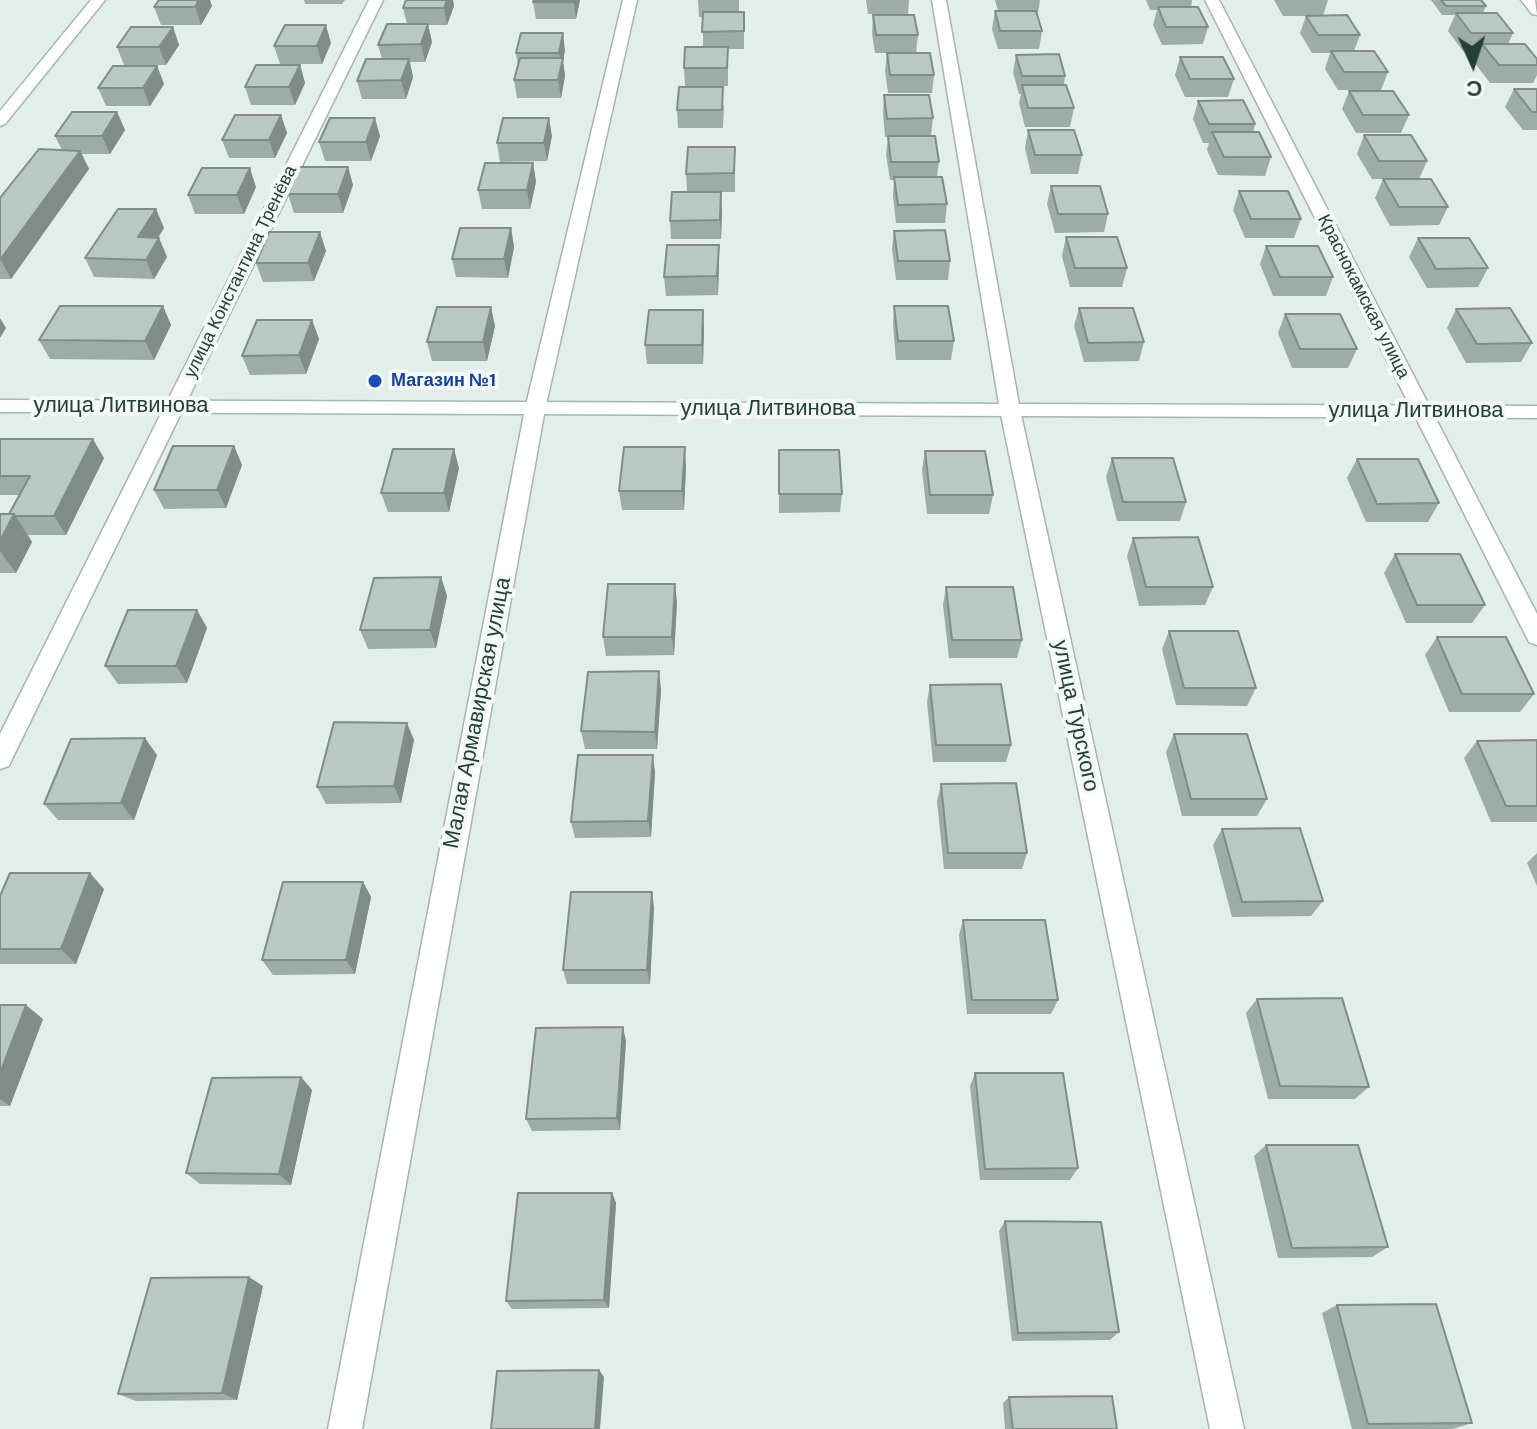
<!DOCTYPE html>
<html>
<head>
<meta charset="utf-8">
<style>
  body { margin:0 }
  #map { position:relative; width:1537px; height:1429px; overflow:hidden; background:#e3ede9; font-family:"DM Sans",sans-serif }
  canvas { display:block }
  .north { position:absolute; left:1433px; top:24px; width:80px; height:80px; -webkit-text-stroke:6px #f4f9f7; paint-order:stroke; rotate:177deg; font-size:22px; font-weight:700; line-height:32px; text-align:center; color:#223f39 }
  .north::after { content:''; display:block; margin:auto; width:28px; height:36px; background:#223f39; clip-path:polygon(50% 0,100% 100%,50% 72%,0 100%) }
</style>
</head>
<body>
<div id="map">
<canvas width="1537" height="1429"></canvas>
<div class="north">С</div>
</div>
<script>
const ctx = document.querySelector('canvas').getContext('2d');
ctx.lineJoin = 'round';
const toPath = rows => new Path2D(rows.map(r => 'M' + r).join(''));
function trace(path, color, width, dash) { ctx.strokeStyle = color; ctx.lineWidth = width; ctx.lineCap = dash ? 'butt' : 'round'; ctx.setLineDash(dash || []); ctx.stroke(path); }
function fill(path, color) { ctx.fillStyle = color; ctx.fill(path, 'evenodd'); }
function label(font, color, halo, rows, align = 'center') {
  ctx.font = font + ' "DM Sans",sans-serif'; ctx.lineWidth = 8; ctx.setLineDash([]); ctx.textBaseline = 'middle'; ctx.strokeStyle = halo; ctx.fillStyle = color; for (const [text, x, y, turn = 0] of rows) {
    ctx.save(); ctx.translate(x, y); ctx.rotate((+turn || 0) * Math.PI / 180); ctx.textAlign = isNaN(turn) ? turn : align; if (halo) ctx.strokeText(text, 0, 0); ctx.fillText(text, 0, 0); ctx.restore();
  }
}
const street = toPath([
  [369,0,383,0,12,759,9,766,0,769,0,734,369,0],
  [623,0,637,0,545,409,362,1429,328,1429,525,409,623,0],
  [932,0,946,0,1020,410,1244,1429,1210,1429,1000,410,932,0],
  [1205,0,1219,0,1537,614,1537,645,1529,642,1526,636,1205,0],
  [1521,0,1535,0,1537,15,1532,14,1521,0]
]);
const secondary = toPath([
  [91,0,105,0,5,124,0,126,0,111,91,0],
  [0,400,1537,406,1537,418,0,412,0,400]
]);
trace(street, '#a5b5b1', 3);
trace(secondary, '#a1b9b2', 3);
fill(street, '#fff');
fill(secondary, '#fff');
fill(toPath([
  [304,0,345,0,342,4,305,4],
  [406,0,453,0,454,6,447,25,428,25,432,42,425,62,410,62,413,77,406,99,362,99,357,81,382,59,378,45,407,24,403,8],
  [580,0,576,19,536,19,533,2],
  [698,0,739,0,739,12,744,12,744,49,728,49,728,86,685,86,684,68,703,47,703,17,699,17],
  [866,0,909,0,908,14,868,14],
  [995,0,1040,0,1038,13,1036,13,1042,31,1039,49,998,49,992,29,995,11,998,11],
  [1146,0,1192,0,1191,7,1208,27,1203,44,1162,45,1153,25,1157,10,1150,10],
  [1274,0,1328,0,1323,16,1360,35,1354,51,1388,72,1381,90,1338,90,1325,69,1330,53,1312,53,1300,33,1306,16,1283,16],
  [1431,0,1481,0,1486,6,1483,13,1513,33,1508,44,1537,59,1537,75,1533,83,1490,83,1474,62,1479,51,1463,51,1448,31,1455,15,1442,15],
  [212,6,201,25,161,25,154,7],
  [873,15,918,35,916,53,875,53,872,33],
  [173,27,179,45,166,65,124,65,117,47],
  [331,43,322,64,280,64,274,46],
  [565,50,563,61,565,76,561,98,517,98,514,80,518,66,516,53],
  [887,53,934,75,932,93,888,93,885,71],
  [1016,55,1065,76,1064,85,1074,108,1070,127,1025,127,1019,103,1021,94,1019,94,1013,73],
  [1180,57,1234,79,1228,97,1185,97,1175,75],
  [300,65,305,83,295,105,251,105,245,87],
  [157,66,164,84,150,106,106,106,98,88],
  [1514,89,1537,89,1537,130,1523,130,1505,107],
  [1349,91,1409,115,1401,133,1356,133,1342,109],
  [884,95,933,118,931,136,939,162,937,177,947,204,945,223,896,223,893,196,894,180,890,180,886,155,888,137,885,137,883,113],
  [1198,101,1255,124,1253,132,1271,157,1265,176,1218,175,1207,150,1209,143,1203,143,1193,119],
  [724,105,723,128,678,128,677,110],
  [117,112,125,130,110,154,82,154,89,169,11,279,0,279,0,198,62,150,55,136],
  [281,115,287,133,275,158,229,158,222,140],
  [1028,130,1082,155,1078,174,1031,174,1025,148],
  [1364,135,1427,161,1419,179,1448,207,1439,225,1390,226,1375,198,1383,179,1372,179,1357,154],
  [380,136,371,161,325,161,319,142],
  [552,136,547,161,500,162,497,143],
  [735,147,735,192,718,192,722,211,721,239,671,239,670,221,687,192,686,174],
  [533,163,536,182,530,209,482,209,478,190],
  [348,167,353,185,343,213,294,213,288,194],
  [1051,186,1108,214,1104,232,1055,233,1047,204],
  [256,187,244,214,195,214,188,195],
  [1239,191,1301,219,1294,238,1245,238,1233,210],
  [164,228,158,238,159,238,167,257,154,279,94,277,85,258],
  [511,228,514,247,508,278,456,277,452,259],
  [894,231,950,261,948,280,896,280,892,249],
  [1066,237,1127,268,1122,287,1070,287,1062,256],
  [1418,238,1488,268,1478,287,1427,288,1409,257],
  [719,245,718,295,666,296,664,277],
  [1266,246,1333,277,1326,296,1273,296,1260,264],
  [326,251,314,281,263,282,256,263],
  [163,306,171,325,154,360,50,359,39,340],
  [894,306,954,341,951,360,896,360,893,325],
  [1079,308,1144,342,1139,361,1084,362,1074,326],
  [1456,309,1532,343,1521,362,1466,363,1447,328],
  [1285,314,1357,349,1348,368,1292,368,1278,333],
  [312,320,319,339,306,374,250,375,242,356],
  [495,326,487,361,432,361,427,342],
  [704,329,703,364,647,364,645,345],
  [0,439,104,458,66,535,28,535,32,542,16,573,0,573,0,514,9,514,20,495,0,495],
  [234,446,242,465,226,508,164,509,154,490],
  [779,450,842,494,840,512,779,513],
  [925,451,993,495,989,514,927,514,922,470],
  [1112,458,1186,502,1180,521,1117,521,1106,477],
  [1357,459,1439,503,1428,522,1366,522,1347,478],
  [686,466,684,510,622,510,619,491],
  [459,468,449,512,388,512,381,493],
  [1133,538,1213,587,1205,605,1139,606,1127,556],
  [1395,554,1485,605,1472,623,1406,623,1384,573],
  [441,577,447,596,436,648,368,649,360,630],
  [946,587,1022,640,1017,658,949,658,943,605],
  [677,602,674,655,606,656,603,637],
  [197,610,207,628,187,683,118,684,105,666],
  [1169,631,1256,688,1247,706,1176,705,1162,649],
  [1437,637,1534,694,1520,712,1449,712,1425,655],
  [930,685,1011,745,1006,762,933,762,927,702],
  [661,689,657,749,585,749,581,731],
  [1174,734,1267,799,1257,816,1182,816,1166,752],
  [414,740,401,803,326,804,317,787],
  [1537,740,1537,822,1491,822,1464,758,1477,741],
  [157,755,134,820,58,820,44,804],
  [655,772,651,837,575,838,571,822],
  [941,784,1027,853,1022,869,944,869,937,801],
  [1222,829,1323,901,1311,916,1232,917,1213,845],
  [1537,853,1537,886,1527,863],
  [363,882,371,897,355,974,273,975,262,960],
  [104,889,76,964,0,964,0,896],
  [654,907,650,984,567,984,563,970],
  [963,920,1058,1000,1051,1014,967,1014,959,935],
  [1257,999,1369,1087,1355,1099,1268,1099,1246,1013],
  [0,1005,43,1019,10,1106,0,1106],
  [626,1041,620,1130,532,1131,526,1119],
  [975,1073,1078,1168,1070,1180,980,1180,970,1086],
  [301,1077,312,1090,291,1185,200,1184,186,1173],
  [1266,1145,1388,1247,1372,1257,1278,1258,1254,1156],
  [612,1193,616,1203,609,1308,512,1309,506,1301],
  [1005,1221,1119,1332,1110,1340,1012,1341,999,1231],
  [263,1286,237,1400,136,1401,118,1394],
  [1337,1305,1472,1423,1453,1429,1352,1429,1322,1313],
  [1009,1397,1117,1429,1005,1429,1003,1403]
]), '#9eaca8');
fill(toPath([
  [199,0,210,0,212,6,201,25,195,7],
  [447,0,453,0,454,6,447,25,444,8],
  [574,0,580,0,576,19,574,2],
  [428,24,432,42,425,62,421,44],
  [326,25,331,43,322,64,317,46],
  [173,27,179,45,166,65,159,47],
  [563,33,565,50,563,61,565,76,561,98,558,80,561,68,559,53],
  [409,59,413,77,406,99,401,80],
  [300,65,305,83,295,105,289,87],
  [157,66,164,84,150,106,143,88],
  [117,112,125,130,110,154,102,136],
  [281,115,287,133,275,158,269,140],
  [375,118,380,136,371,161,366,142],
  [549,118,552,136,547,161,544,143],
  [80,151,89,169,11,279,1,260],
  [533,163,536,182,530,209,527,190],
  [348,167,353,185,343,213,338,194],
  [250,168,256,187,244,214,237,195],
  [721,192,722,211,721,239,720,220],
  [156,209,164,228,146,256,138,237],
  [511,228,514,247,508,278,504,259],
  [320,232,326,251,314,281,308,263],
  [159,238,167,257,154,279,146,260],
  [719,245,719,264,718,295,717,276],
  [163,306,171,325,154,360,145,341],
  [491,307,495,326,487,361,483,342],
  [703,310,704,329,703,364,702,345],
  [0,318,6,328,0,338],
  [312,320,319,339,306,374,299,355],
  [93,439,104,458,66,535,54,516],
  [234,446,242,465,226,508,217,490],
  [685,447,686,466,684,510,682,491],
  [454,449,459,468,449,512,444,493],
  [14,514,32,542,16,573,0,551,0,541],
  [441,577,447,596,436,648,430,630],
  [675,584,677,602,674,655,672,637],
  [197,610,207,628,187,683,176,666],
  [659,671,661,689,657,749,655,732],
  [407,723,414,740,401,803,394,786],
  [145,738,157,755,134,820,121,803],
  [653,755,655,772,651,837,648,821],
  [90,873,104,889,76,964,61,949],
  [363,882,371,897,355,974,346,960],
  [652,892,654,907,650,984,647,970],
  [26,1005,43,1019,10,1106,0,1099,0,1073],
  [623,1027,626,1041,620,1130,617,1118],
  [301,1077,312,1090,291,1185,279,1174],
  [612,1193,616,1203,609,1308,604,1300],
  [249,1277,263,1286,237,1400,222,1393],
  [599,1370,604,1377,600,1429,595,1429]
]), '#818c88');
const building = toPath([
  [159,0,199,0,195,7,154,7,159,0],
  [406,0,447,0,444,8,403,8,406,0],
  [534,0,574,0,574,2,533,2,534,0],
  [1441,0,1481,0,1486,6,1446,6,1441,0],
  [1158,7,1198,7,1208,27,1166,27,1158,7],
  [995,11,1036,11,1042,31,1000,31,995,11],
  [703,12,744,12,744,31,702,32,703,12],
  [1456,13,1497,13,1513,33,1471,33,1456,13],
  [873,15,914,15,918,35,876,35,873,15],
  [1347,15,1360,35,1318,35,1306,16,1347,15],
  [387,24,428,24,421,44,378,45,387,24],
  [285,25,326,25,317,46,274,46,285,25],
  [131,27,173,27,159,47,117,47,131,27],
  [521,33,563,33,559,53,516,53,521,33],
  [1482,44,1525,44,1537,59,1537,65,1499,65,1482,44],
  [685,47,728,47,727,68,684,68,685,47],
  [1331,51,1374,51,1388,72,1344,72,1331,51],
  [887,53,930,53,934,75,890,75,887,53],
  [1059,54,1065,76,1022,76,1016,55,1059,54],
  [1180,57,1223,57,1234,79,1190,79,1180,57],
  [520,58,563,58,558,80,514,80,520,58],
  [366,59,409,59,401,80,357,81,366,59],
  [256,65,300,65,289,87,245,87,256,65],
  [113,66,157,66,143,88,98,88,113,66],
  [1022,85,1066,85,1074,108,1028,108,1022,85],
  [679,87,723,87,722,110,677,110,679,87],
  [1514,89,1537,89,1537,112,1532,112,1514,89],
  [1349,91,1393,91,1409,115,1363,115,1349,91],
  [884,95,929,95,933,118,887,119,884,95],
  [1243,100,1255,124,1209,124,1198,101,1243,100],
  [72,112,117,112,102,136,55,136,72,112],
  [235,115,281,115,269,140,222,140,235,115],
  [330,118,375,118,366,142,319,142,330,118],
  [503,118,549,118,544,143,497,143,503,118],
  [1028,130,1074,130,1082,155,1035,155,1028,130],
  [1212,132,1259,132,1271,157,1224,157,1212,132],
  [1364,135,1411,135,1427,161,1379,161,1364,135],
  [888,136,935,136,939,162,891,162,888,136],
  [688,147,735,147,734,173,686,174,688,147],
  [39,149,80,151,0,260,0,198,39,149],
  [485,163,533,163,527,190,478,190,485,163],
  [300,167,348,167,338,194,288,194,300,167],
  [202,168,250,168,237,195,188,195,202,168],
  [894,177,942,177,947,204,898,205,894,177],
  [1383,179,1431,179,1448,207,1399,207,1383,179],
  [1051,186,1100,186,1108,214,1058,214,1051,186],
  [1239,191,1288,191,1301,219,1251,219,1239,191],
  [672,192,721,192,720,220,670,221,672,192],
  [118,209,156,209,138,237,159,238,146,260,85,258,118,209],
  [460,228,511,228,504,259,452,259,460,228],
  [945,230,950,261,898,261,894,231,945,230],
  [269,232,320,232,308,263,256,263,269,232],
  [1066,237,1117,237,1127,268,1075,268,1066,237],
  [1418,238,1469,238,1488,268,1436,269,1418,238],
  [667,245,719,245,717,276,664,277,667,245],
  [1266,246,1318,246,1333,277,1280,277,1266,246],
  [60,306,163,306,145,341,39,340,60,306],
  [894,306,948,306,954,341,898,341,894,306],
  [437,307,491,307,483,342,427,342,437,307],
  [1079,308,1133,308,1144,342,1088,343,1079,308],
  [1510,308,1532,343,1477,344,1456,309,1510,308],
  [649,310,703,310,702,345,645,345,649,310],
  [1285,314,1340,314,1357,349,1300,349,1285,314],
  [257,320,312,320,299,355,242,356,257,320],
  [0,439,93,439,54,516,15,516,14,514,9,514,30,476,0,476,0,439],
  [173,446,234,446,217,490,154,490,173,446],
  [624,447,685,447,682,491,619,491,624,447],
  [393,449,454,449,444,493,381,493,393,449],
  [779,450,839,450,842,494,779,494,779,450],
  [925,451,985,451,993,495,930,495,925,451],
  [1112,458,1173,458,1186,502,1123,502,1112,458],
  [1357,459,1418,459,1439,503,1377,504,1357,459],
  [0,514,14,514,0,541,0,514],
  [1198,537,1213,587,1146,587,1133,538,1198,537],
  [1395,554,1460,554,1485,605,1417,605,1395,554],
  [441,577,430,630,360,630,374,578,441,577],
  [608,584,675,584,672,637,603,637,608,584],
  [946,587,1013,587,1022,640,952,640,946,587],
  [128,610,197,610,176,666,105,666,128,610],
  [1169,631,1238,631,1256,688,1184,688,1169,631],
  [1437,637,1506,637,1534,694,1462,694,1437,637],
  [659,671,655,732,581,731,588,672,659,671],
  [1001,684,1011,745,936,745,930,685,1001,684],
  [334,722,407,723,394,786,317,787,334,722],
  [1174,734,1247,734,1267,799,1191,799,1174,734],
  [145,738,121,803,44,804,71,739,145,738],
  [1537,740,1537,806,1506,806,1477,741,1537,740],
  [578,755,653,755,648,821,571,822,578,755],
  [1016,783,1027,853,948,853,941,784,1016,783],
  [1300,828,1323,901,1242,902,1222,829,1300,828],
  [10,873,90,873,61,949,0,949,0,896,10,873],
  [283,882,363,882,346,960,262,960,283,882],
  [571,892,652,892,647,970,563,970,571,892],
  [963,920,1045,920,1058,1000,972,1000,963,920],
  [1342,998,1369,1087,1280,1086,1257,999,1342,998],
  [0,1005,26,1005,0,1073,0,1005],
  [623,1027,617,1118,526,1119,536,1028,623,1027],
  [975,1073,1063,1073,1078,1168,985,1169,975,1073],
  [301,1077,279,1174,186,1173,212,1078,301,1077],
  [1266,1145,1358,1145,1388,1247,1292,1248,1266,1145],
  [518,1193,612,1193,604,1300,506,1301,518,1193],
  [1005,1221,1101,1222,1119,1332,1018,1333,1005,1221],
  [249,1277,222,1393,118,1394,151,1278,249,1277],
  [1436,1304,1472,1423,1368,1424,1337,1305,1436,1304],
  [599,1370,595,1429,491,1429,497,1371,599,1370],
  [1112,1396,1117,1429,1013,1429,1009,1397,1112,1396]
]);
fill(building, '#b8c8c3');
trace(building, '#818c88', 2);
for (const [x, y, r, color] of [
  [375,381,8,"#1a4fb4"]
]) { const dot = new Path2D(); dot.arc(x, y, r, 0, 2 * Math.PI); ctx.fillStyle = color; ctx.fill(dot); trace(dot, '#f4f9f7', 3); }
label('18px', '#223f39', '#f4f9f7', [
  ["улица Константина Тренёва",241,272,-64],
  ["Краснокамская улица",1363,297,63]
]);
label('bold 18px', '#164399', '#f4f9f7', [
  ["Магазин №1",391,381]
], 'left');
label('22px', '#223f39', '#f4f9f7', [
  ["улица Литвинова",121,406],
  ["улица Литвинова",768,409],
  ["улица Литвинова",1416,411],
  ["Малая Армавирская улица",478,713,-79],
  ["улица Турского",1075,716,78]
]);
</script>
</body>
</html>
